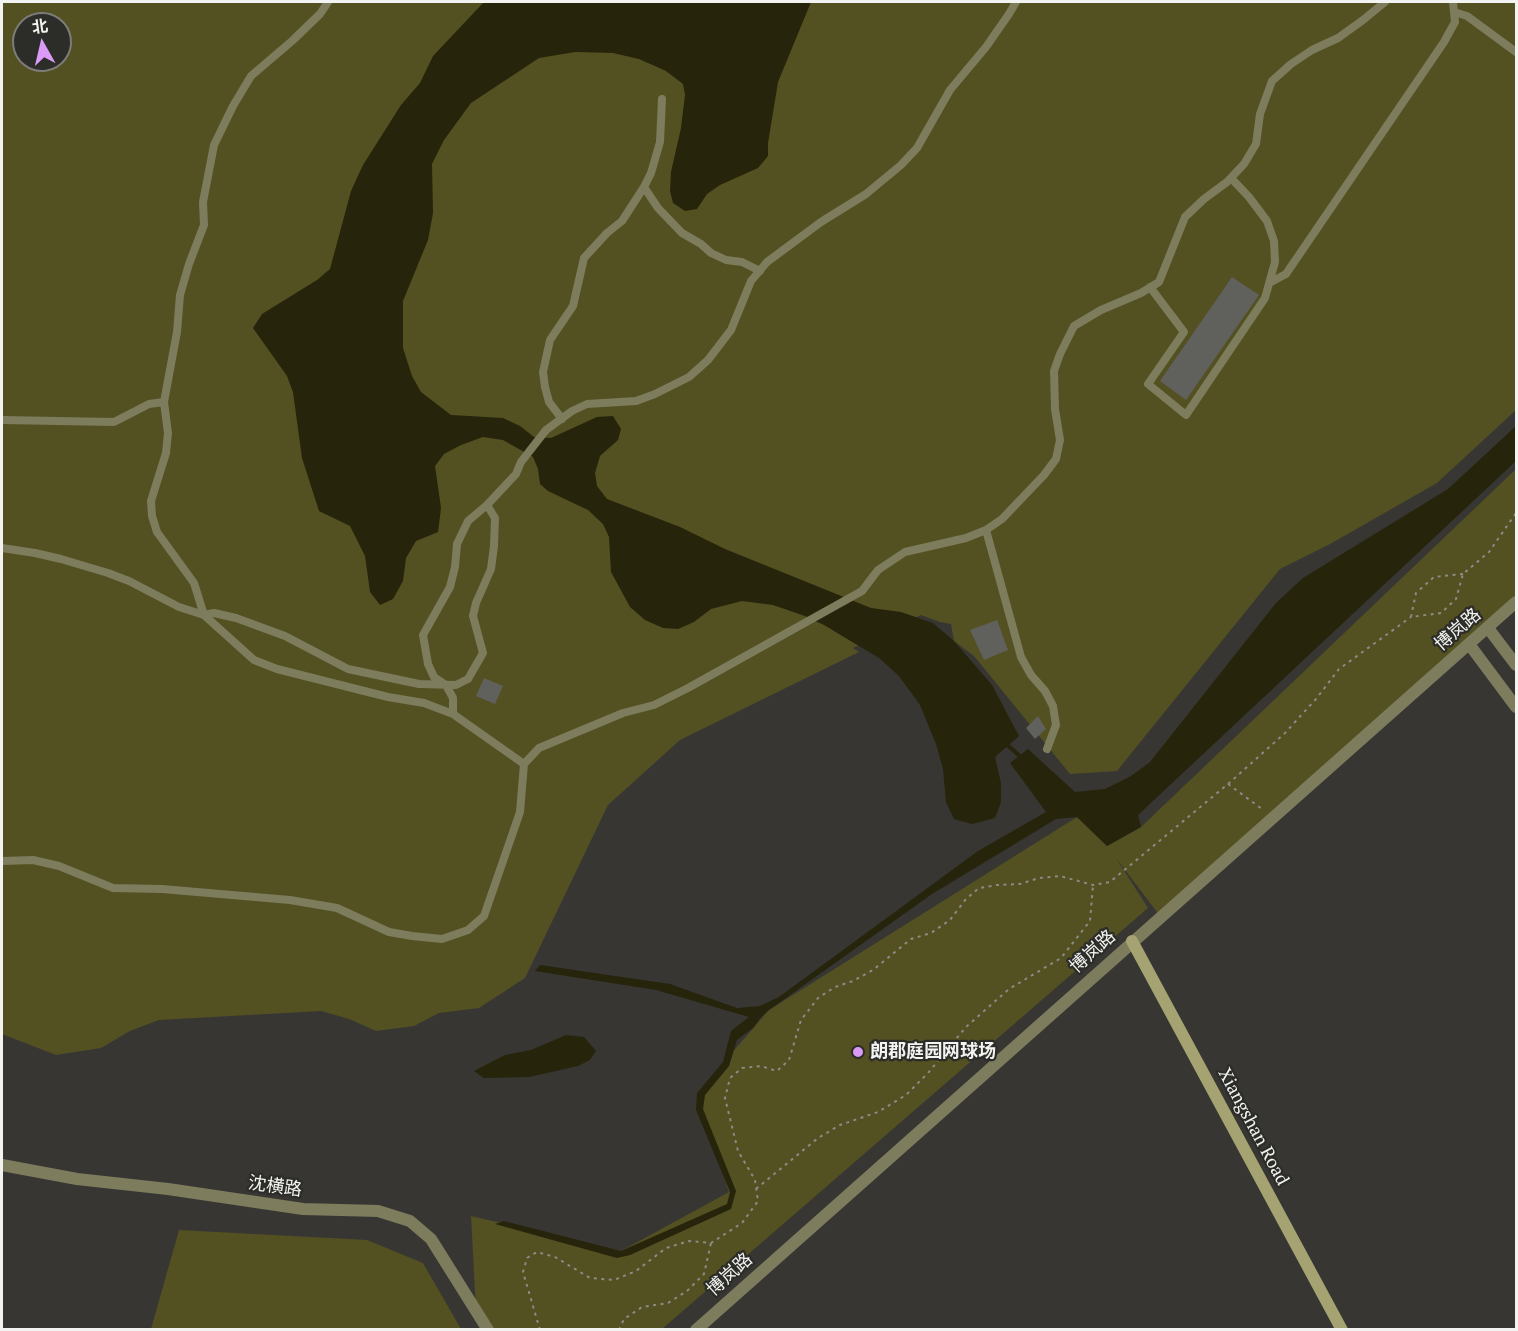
<!DOCTYPE html>
<html>
<head>
<meta charset="utf-8">
<style>
  body { margin:0 }
  #map { position:relative; width:1518px; height:1331px; overflow:hidden; background:#373633; font-family:"PT Serif","Noto Sans SC",serif }
  canvas { display:block }
  .frame { position:absolute; inset:0; border:3px solid #f3f3f1; pointer-events:none }
  .north { position:absolute; left:12px; top:12px; width:60px; height:60px; box-sizing:border-box; background:#2c2c29; border:2px solid #7c7c79; border-radius:50%; rotate:352deg; font-size:16px; font-weight:700; line-height:24px; text-align:center; color:#f3f3f1 }
  .north::after { content:''; display:block; margin:auto; width:21px; height:27px; background:#da9af6; clip-path:polygon(50% 0,100% 100%,50% 72%,0 100%) }
</style>
</head>
<body>
<div id="map">
<canvas width="1518" height="1331"></canvas>
<div class="frame"></div>
<div class="north">北</div>
</div>
<script>
const ctx = document.querySelector('canvas').getContext('2d');
ctx.lineJoin = 'round';
function fill(path, color) { ctx.fillStyle = color; ctx.fill(path, 'evenodd'); }
const toPath = rows => new Path2D(rows.map(r => 'M' + r).join(''));
function trace(path, color, width, dash) { ctx.strokeStyle = color; ctx.lineWidth = width; ctx.lineCap = dash ? 'butt' : 'round'; ctx.setLineDash(dash || []); ctx.stroke(path); }
function label(font, color, halo, rows, align = 'center') {
  ctx.font = font + ' "PT Serif","Noto Sans SC",serif'; ctx.lineWidth = 4.5; ctx.setLineDash([]); ctx.textBaseline = 'middle'; ctx.strokeStyle = halo; ctx.fillStyle = color; for (const [text, x, y, turn = 0] of rows) {
    ctx.save(); ctx.translate(x, y); ctx.rotate((+turn || 0) * Math.PI / 180); ctx.textAlign = isNaN(turn) ? turn : align; if (halo) ctx.strokeText(text, 0, 0); ctx.fillText(text, 0, 0); ctx.restore();
  }
}
fill(toPath([
  [2,2,1516,2,1516,410,1437,483,1332,543,1280,569,1117,771,1070,774,974,656,954,641,951,624,940,622,921,615,853,648,859,652,680,740,608,805,525,978,479,1008,439,1013,414,1026,376,1031,349,1019,321,1011,159,1020,130,1031,101,1048,56,1055,2,1034],
  [24,24,60,24,60,60,24,60],
  [1516,469,1516,602,1160,916,1116,858,1148,908,662,1329,490,1329,476,1311,471,1216,621,1251,729,1192,712,1144,697,1093,769,1010,1077,817,1107,846,1141,827],
  [179,1230,367,1240,423,1263,461,1329,151,1329]
]), '#535021');
fill(toPath([
  [484,2,811,2,778,82,768,143,768,156,758,168,720,185,707,194,697,209,685,211,673,203,670,191,671,172,681,128,685,95,683,84,666,71,639,59,613,53,575,52,539,58,471,103,444,140,432,164,433,213,428,240,403,301,403,348,412,376,421,392,451,415,503,418,520,426,534,437,551,438,597,417,613,416,621,429,618,440,600,456,595,473,597,486,607,499,680,527,725,549,871,608,901,612,933,623,954,641,992,685,1019,736,995,757,1001,783,1001,802,995,818,972,824,954,819,946,802,943,769,936,744,920,705,899,676,879,658,824,625,805,616,773,605,742,601,711,609,694,622,678,629,663,628,645,620,630,607,611,572,609,537,603,524,588,510,548,491,540,484,538,469,533,457,503,440,483,437,461,445,444,454,435,466,441,508,438,532,416,541,406,558,403,581,393,599,380,605,370,592,365,556,350,526,319,511,302,458,293,392,287,376,253,328,262,314,317,280,330,269,351,191,363,165,401,105,420,83,433,56],
  [1516,426,1516,461,1138,815,1141,827,1107,846,1077,817,1056,819,932,894,769,1010,761,1017,753,1028,737,1040,729,1066,705,1095,703,1109,736,1191,731,1209,630,1255,617,1258,495,1224,504,1221,621,1251,727,1204,730,1192,696,1110,697,1093,723,1062,731,1031,749,1017,656,990,535,971,540,965,670,984,737,1008,760,1006,779,997,978,851,1046,812,1010,763,1028,749,1075,792,1105,789,1131,776,1150,762,1276,603,1303,578,1448,489],
  [566,1035,584,1037,596,1051,590,1060,578,1066,529,1077,484,1078,474,1071,505,1055,531,1050]
]), '#26240b');
trace(toPath([
  [1004,742,1023,759]
]), '#26240b', 4);
fill(toPath([
  [1232,277,1259,295,1186,400,1160,381],
  [997,620,1008,650,984,660,970,630],
  [484,678,503,686,495,704,476,696],
  [1038,716,1046,729,1035,739,1026,728]
]), '#60605c');
trace(toPath([
  [1463,574,1434,577,1416,593,1411,617,1441,613,1456,599,1463,574,1489,552,1516,513],
  [1228,784,1262,809],
  [756,1189,818,1138,840,1125,878,1112,906,1095,928,1073,966,1027,1009,989,1061,958,1090,921,1093,885],
  [540,1330,523,1272,527,1258,537,1252,555,1257,590,1278,614,1280,636,1271,666,1248,689,1241,711,1243,742,1223,758,1201,755,1180,738,1151,725,1098,730,1078,742,1068,761,1066,777,1071,789,1060,801,1020,818,998,835,987,853,981,873,970,911,939,931,933,950,920,966,899,979,888,997,885,1020,884,1039,878,1060,876,1093,885,1110,882,1228,784,1285,733,1316,699,1339,669,1411,617],
  [619,1330,624,1319,642,1307,668,1303,687,1291,704,1274,711,1243]
]), '#8b8b88', 2, [3, 4.5]);
trace(toPath([
  [1454,12,1467,16,1516,52],
  [644,187,658,208,682,233,701,244,711,253,726,260,742,262,760,271],
  [1271,282,1286,274,1444,42,1455,22,1453,2],
  [1150,287,1184,332,1148,384,1186,415,1265,298,1275,262,1274,241,1267,221,1249,197,1231,178],
  [562,419,549,402,545,387,543,372,550,340,573,306,584,258,607,233,622,221,644,187,651,173,660,142,662,99],
  [2,420,114,422,149,404,164,402],
  [986,530,1021,657,1031,675,1045,691,1053,706,1056,725,1047,749],
  [2,548,35,553,61,559,108,573,129,581,179,607,204,615,254,660,277,669,388,697,424,703,453,714,524,764],
  [204,615,194,583,157,532,152,516,151,501,166,453,168,433,164,402,177,332,180,295,189,264,204,225,203,202,214,145,233,106,251,76,292,41,320,14,328,2],
  [204,615,214,613,236,618,285,636,348,669,419,684,456,685,468,679,483,653,473,616,476,603,491,569,494,546,495,518,487,505],
  [453,714,453,698,446,685,434,677,428,664,423,635,450,587,455,567,457,544,468,521,487,505,516,474,521,462,546,430,572,411,587,404,636,401,655,394,689,377,708,360,731,330,751,281,767,262,821,222,866,194,901,165,917,148,950,90,986,47,1009,14,1016,2],
  [2,861,33,860,59,866,113,888,162,889,290,900,337,908,389,932,412,936,442,939,468,930,484,916,520,812,524,764,539,748,623,713,654,705,688,688,862,591,878,570,905,552,966,538,986,530,1002,519,1044,475,1056,459,1060,440,1055,409,1054,371,1060,354,1074,326,1101,310,1141,293,1159,282,1185,217,1204,199,1227,182,1244,164,1256,144,1260,114,1272,81,1291,64,1312,50,1338,38,1363,20,1385,2]
]), '#7d7c5d', 8);
trace(toPath([
  [1488,628,1516,665],
  [1469,644,1516,707],
  [2,1165,77,1179,168,1189,303,1209,378,1211,410,1221,431,1239,488,1330],
  [696,1330,1516,602]
]), '#7d7c5d', 12);
trace(toPath([
  [1132,941,1342,1330]
]), '#a5a371', 12);
for (const [x, y, r, color] of [
  [858,1052,6,"#da9af6"]
]) { const dot = new Path2D(); dot.arc(x, y, r, 0, 2 * Math.PI); ctx.fillStyle = color; ctx.fill(dot); trace(dot, '#2c2c29', 2); }
label('18px', '#f3f3f1', '#2c2c29', [
  ["博岚路",1458,630,-41],
  ["博岚路",1093,952,-42],
  ["Xiangshan Road",1253,1127,62],
  ["沈横路",275,1187,8],
  ["博岚路",730,1275,-42]
]);
label('bold 18px', '#f3f3f1', '#2c2c29', [
  ["朗郡庭园网球场",870,1052]
], 'left');
</script>
</body>
</html>
